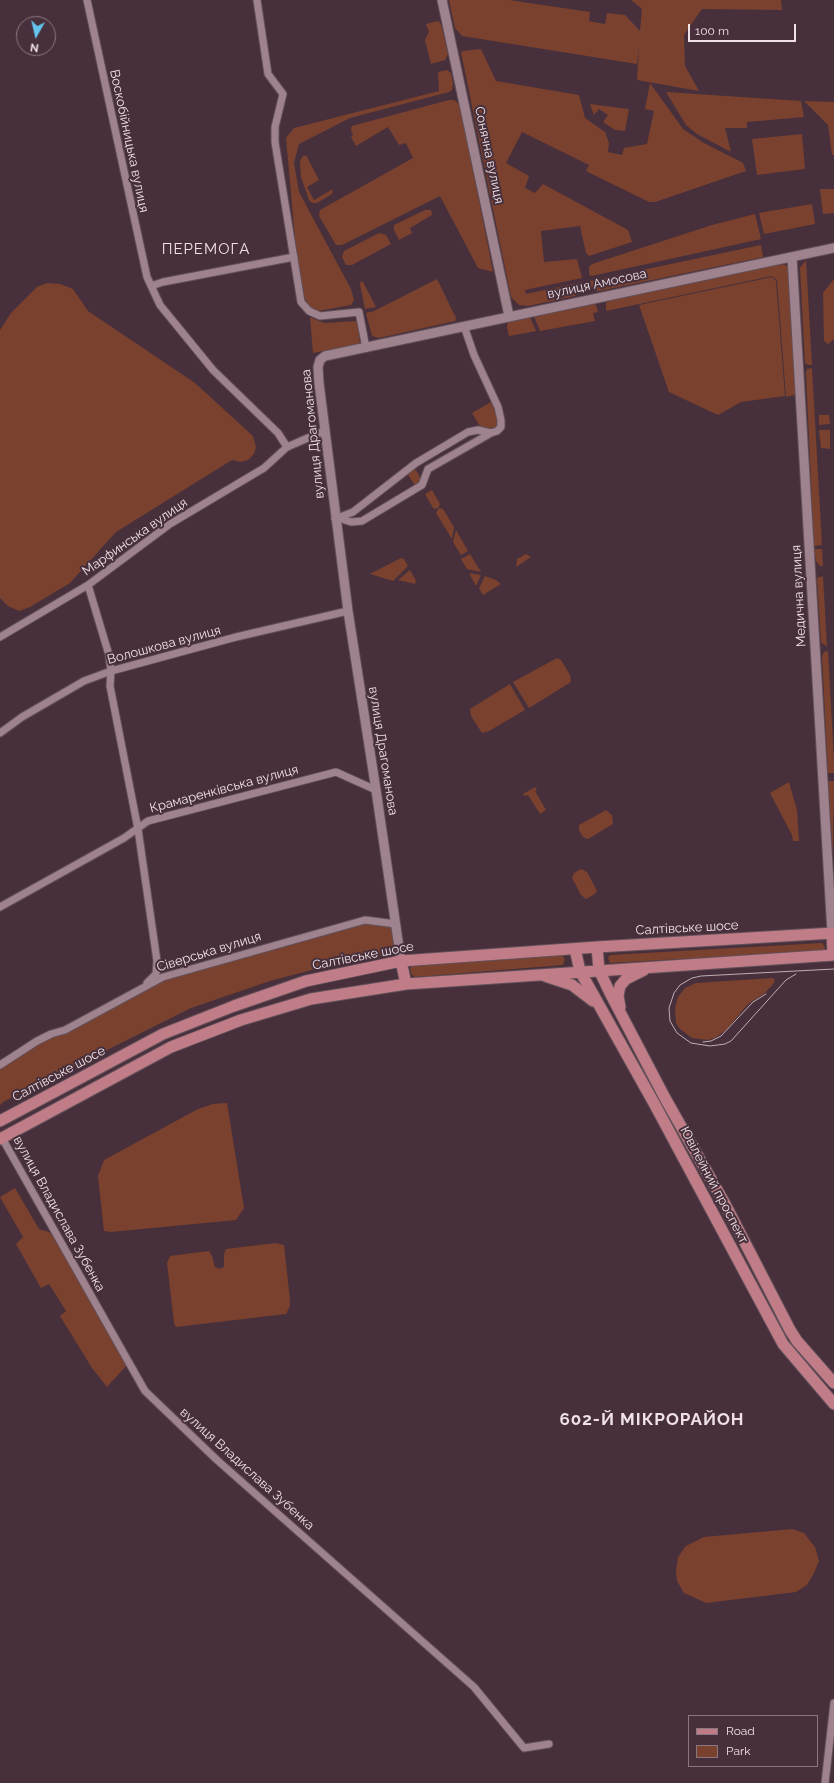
<!DOCTYPE html>
<html>
<head>
<meta charset="utf-8">
<style>
  body { margin:0 }
  #map { position:relative; width:834px; height:1783px; overflow:hidden; background:#47303b; font-family:Raleway,sans-serif }
  canvas { display:block }
  .legend { position:absolute; left:688px; top:1715px; width:130px; height:52px; box-sizing:border-box; background:#47303b; border:1px solid #8b7780; margin:0; padding:5px 7px; list-style:none; font-size:12px; color:#f0e1e7 }
  .legend li { display:flex; align-items:center; gap:8px; height:20px }
  .legend b { width:20px; border:1px solid #8b7780 }
  .north { position:absolute; left:16px; top:16px; width:40px; height:40px; box-sizing:border-box; background:#47303b; border:1px solid #8b7780; border-radius:50%; rotate:188deg; font-size:11px; font-weight:700; line-height:16px; text-align:center; color:#f0e1e7 }
  .north::after { content:''; display:block; margin:auto; width:14px; height:18px; background:#64c5ee; clip-path:polygon(50% 0,100% 100%,50% 72%,0 100%) }
  .scale { position:absolute; left:688px; top:24px; width:108px; height:18px; box-sizing:border-box; border:2px solid #f0e1e7; border-top:0; padding-left:5px; font-size:12px; line-height:14px; white-space:nowrap; color:#f0e1e7; -webkit-text-stroke:3px #47303b; paint-order:stroke }
</style>
</head>
<body>
<div id="map">
<canvas width="834" height="1783"></canvas>
<ul class="legend">
<li><b style="height:5px;background:#c07d88"></b>Road</li>
<li><b style="height:11px;background:#7a412f"></b>Park</li>
</ul>
<div class="north">N</div>
<div class="scale">100 m</div>
</div>
<script>
const ctx = document.querySelector('canvas').getContext('2d');
ctx.lineJoin = 'round';
function fill(path, color) { ctx.fillStyle = color; ctx.fill(path, 'evenodd'); }
const toPath = rows => new Path2D(rows.map(r => 'M' + r).join(''));
function trace(path, color, width, dash) { ctx.strokeStyle = color; ctx.lineWidth = width; ctx.lineCap = dash ? 'butt' : 'round'; ctx.setLineDash(dash || []); ctx.stroke(path); }
function label(font, color, halo, rows, align = 'center') {
  ctx.font = font + ' Raleway,sans-serif'; ctx.lineWidth = 4; ctx.setLineDash([]); ctx.textBaseline = 'middle'; ctx.strokeStyle = halo; ctx.fillStyle = color; for (const [text, x, y, turn = 0] of rows) {
    ctx.save(); ctx.translate(x, y); ctx.rotate((+turn || 0) * Math.PI / 180); ctx.textAlign = isNaN(turn) ? turn : align; if (halo) ctx.strokeText(text, 0, 0); ctx.fillText(text, 0, 0); ctx.restore();
  }
}
fill(toPath([
  [449,0,509,0,590,12,589,21,605,24,607,13,625,15,640,31,642,9,631,0,781,0,782,10,702,9,684,35,685,66,699,91,637,80,639,47,637,64,462,36,455,28],
  [438,21,441,24,448,54,445,60,431,64,425,40,429,32,426,24],
  [481,49,496,81,579,95,585,118,605,132,609,143,608,152,622,155,624,148,647,144,654,111,645,109,650,83,683,129,704,143,743,163,746,171,655,202,649,202,586,171,589,165,522,132,506,163,529,176,525,188,535,193,543,184,628,230,632,242,589,256,586,253,580,226,541,231,544,262,577,259,582,278,525,290,526,294,582,282,582,289,575,296,528,306,519,305,511,297,462,57,461,53,463,51],
  [447,70,451,73,453,84,452,90,449,92,350,118,299,144,294,163,299,192,351,289,354,300,351,305,313,312,305,299,296,249,286,138,294,128,439,91,438,72],
  [666,92,801,101,804,117,747,122,747,128,725,128,731,152,697,134,686,125],
  [449,100,454,100,460,105,493,272,478,268,440,196,342,245,336,245,319,216,320,210,413,158,406,143,399,145,388,127,356,146,351,137,353,135,351,130,352,126],
  [804,101,834,102,834,155,832,155,828,125],
  [590,104,629,109,625,131,615,130,603,122,608,115,599,109,594,115],
  [802,134,805,169,757,175,752,139],
  [306,155,319,180,307,187,314,200,333,189,332,194,317,203,312,203,309,200,301,177,300,162,302,157],
  [820,189,834,189,834,213,823,214],
  [812,204,815,224,764,234,759,213],
  [425,210,431,210,432,215,410,228,412,233,399,240,394,230,394,225],
  [755,214,761,239,592,276,589,275,589,267,592,264,712,225],
  [379,233,386,235,391,244,352,265,346,265,342,257,344,251],
  [761,245,763,257,599,291,594,290,591,287,590,281],
  [806,260,812,365,809,365,805,363,800,268],
  [779,264,786,265,789,270,796,392,794,395,786,397,777,280,772,276,606,311,606,303,611,300],
  [772,277,776,281,785,396,741,402,718,415,669,392,639,305],
  [437,279,456,318,455,321,379,338,372,336,366,313,374,311],
  [834,279,834,339,828,344,824,341,823,293],
  [361,281,363,282,376,307,365,309,360,284],
  [47,283,60,284,73,289,88,311,195,383,253,436,256,447,254,454,248,460,241,462,232,460,116,532,70,583,30,607,19,611,8,606,0,598,0,330,11,313,37,287],
  [593,304,596,305,598,312,593,313,595,321,540,331,534,316],
  [310,317,324,323,357,321,360,344,313,353],
  [530,317,536,331,509,336,507,327,508,322],
  [812,368,822,545,814,546,806,373,807,369],
  [491,402,499,420,498,426,492,430,481,428,472,413],
  [819,415,829,415,830,424,819,425],
  [819,430,830,430,830,449,821,448],
  [412,470,416,470,421,479,420,483,415,485,408,475,408,472],
  [432,490,440,504,439,507,436,509,433,508,425,494],
  [439,508,443,509,454,527,452,539,436,513],
  [456,530,468,551,461,555,453,542],
  [814,549,822,549,823,566,820,566,816,561],
  [470,554,481,572,467,569,461,559],
  [526,554,531,557,516,567,517,559],
  [401,558,404,559,408,566,393,581,370,574],
  [410,570,416,581,415,584,398,580],
  [469,573,481,575,476,586],
  [485,576,496,580,501,584,483,595,479,588],
  [823,576,827,647,821,642,817,578],
  [828,651,834,761,834,773,828,773,822,656,824,652],
  [557,658,561,660,570,675,571,682,529,708,513,682],
  [510,684,525,710,489,731,482,733,471,716,470,709],
  [828,781,834,781,833,858],
  [789,782,797,810,799,841,793,841,792,835,770,793],
  [535,787,537,790,535,791,546,810,540,814,528,795,525,796,523,794],
  [606,810,612,815,613,824,588,839,583,837,579,830,579,825],
  [581,869,587,872,597,891,595,894,586,899,581,895,572,878,574,873],
  [365,920,396,924,400,951,381,956,372,954,270,981,191,1008,3,1102,0,1105,0,1065,37,1041,163,977],
  [822,943,825,947,823,951,610,963,608,958,610,955],
  [562,955,565,959,563,965,415,977,412,975,410,969,412,965],
  [773,978,775,980,774,983,765,993,748,1004,727,1029,715,1038,708,1040,692,1038,680,1029,676,1023,675,1008,678,997,685,988,696,983],
  [227,1103,244,1208,236,1220,111,1232,104,1231,98,1176,104,1160,198,1109,213,1104],
  [15,1188,39,1229,49,1232,54,1237,126,1362,126,1366,107,1387,92,1368,60,1316,66,1311,49,1284,41,1288,16,1244,23,1237,0,1197],
  [275,1243,284,1245,290,1300,290,1306,286,1314,176,1327,174,1323,167,1263,170,1256,209,1251,212,1256,215,1267,219,1269,224,1267,224,1254,226,1249],
  [792,1529,804,1533,815,1547,819,1561,814,1573,807,1585,796,1592,706,1603,684,1593,677,1581,676,1570,678,1557,686,1546,704,1537]
]), '#7a412f');
const minor = toPath([
  [87,0,147,277,160,305,213,370,278,433,287,447],
  [257,0,268,74,283,94,275,127,275,142,301,302,309,311,320,316,359,312,366,348],
  [151,286,163,282,294,257],
  [339,518,351,522,362,521,422,485,428,469,491,433],
  [335,519,353,512,416,463,468,432,478,430,491,433,497,431,501,427,501,420,498,407,474,355,464,326],
  [88,585,109,655,111,671,110,686,138,829,157,961,156,974,147,983],
  [0,637,88,585,170,524,264,468,287,447,324,431],
  [0,733,22,717,84,681,111,671,236,637,348,611],
  [0,907,124,838,148,821,336,772,376,790],
  [0,1065,37,1041,51,1034,65,1030,163,977,365,920,396,924],
  [2,1138,145,1391,217,1460,474,1687,524,1748,549,1744],
  [825,1783,834,1703]
]);
const tertiary = toPath([
  [442,0,509,316],
  [792,257,832,933],
  [401,961,376,790,348,611,319,383,318,367,320,360,325,356,834,248]
]);
const primary = toPath([
  [832,933,833,955],
  [597,947,599,970,610,993,665,1098,725,1204,790,1330,797,1341,834,1383],
  [575,949,580,971,655,1105,783,1344,834,1404],
  [401,961,406,984],
  [545,976,572,985,593,1001],
  [620,1007,618,996,620,986,626,979,644,970],
  [0,1121,163,1034,234,1006,306,981,401,961,597,947,834,933],
  [0,1139,171,1047,241,1020,311,999,406,984,834,955]
]);
trace(minor, '#635059', 9);
trace(tertiary, '#635059', 11);
trace(primary, '#635059', 13);
trace(minor, '#9e828e', 7);
trace(tertiary, '#9e828e', 9);
trace(primary, '#c07d88', 11);
trace(toPath([
  [796,974,786,980,731,1041,725,1044,710,1046,691,1043,677,1033,670,1021,669,1008,674,993,680,985,692,978,701,976,834,969],
  [703,1042,711,1041,721,1036,753,1002,766,994]
]), '#beadb4', 1);
label('13px', '#f0e1e7', '#47303b', [
  ["Воскобійницька вулиця",129,141,78],
  ["Сонячна вулиця",489,155,78],
  ["вулиця Амосова",597,284,-12],
  ["вулиця Драгоманова",313,434,-96],
  ["Марфинська вулиця",135,537,-35],
  ["Медична вулиця",799,596,-93],
  ["Волошкова вулиця",164,645,-15],
  ["вулиця Драгоманова",383,751,81],
  ["Крамаренківська вулиця",224,789,-15],
  ["Салтівське шосе",687,928,-3],
  ["Сіверська вулиця",209,952,-17],
  ["Салтівське шосе",363,956,-11],
  ["Салтівське шосе",59,1074,-28],
  ["Ювілейний проспект",714,1185,62],
  ["вулиця Владислава Зубенка",59,1214,61],
  ["вулиця Владислава Зубенка",247,1469,42]
]);
ctx.letterSpacing = '1px';
label('15px', '#f0e1e7', '#47303b', [
  ["ПЕРЕМОГА",206,249]
]);
ctx.letterSpacing = '0px';
ctx.letterSpacing = '1px';
label('bold 17px', '#f0e1e7', '#47303b', [
  ["602-Й МІКРОРАЙОН",652,1420]
]);
ctx.letterSpacing = '0px';
</script>
</body>
</html>
